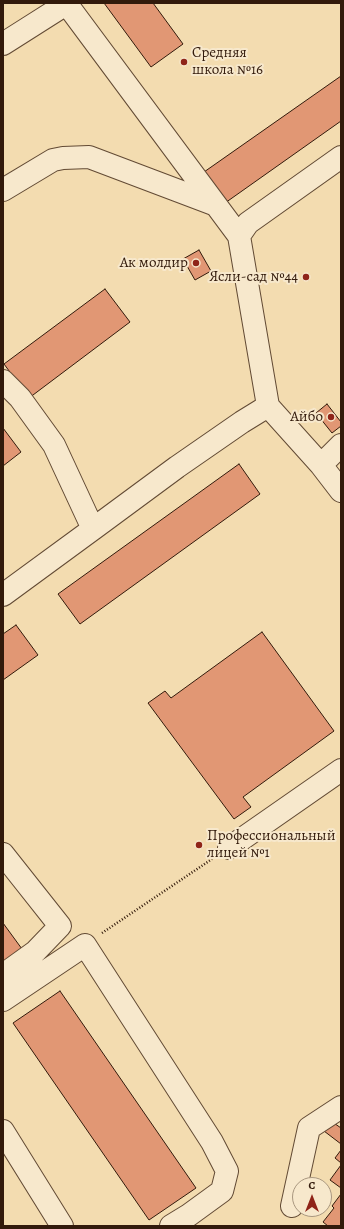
<!DOCTYPE html>
<html>
<head>
<meta charset="utf-8">
<style>
  body { margin:0 }
  #map { position:relative; width:344px; height:1229px; overflow:hidden; background:#f3dcb0; font-family:Alegreya,serif }
  canvas { display:block }
  .frame { position:absolute; inset:0; border:4px solid #321a0b; pointer-events:none }
  .north { position:absolute; left:292px; top:1177px; width:40px; height:40px; box-sizing:border-box; background:#f7e8cc; border:1px solid #a8967f; border-radius:50%; rotate:0deg; font-size:11px; font-weight:700; line-height:16px; text-align:center; color:#321a0b }
  .north::after { content:''; display:block; margin:auto; width:14px; height:18px; background:#8f2418; clip-path:polygon(50% 0,100% 100%,50% 72%,0 100%) }
</style>
</head>
<body>
<div id="map">
<canvas width="344" height="1229"></canvas>
<div class="frame"></div>
<div class="north">С</div>
</div>
<script>
const ctx = document.querySelector('canvas').getContext('2d');
ctx.lineJoin = 'round';
function fill(path, color) { ctx.fillStyle = color; ctx.fill(path, 'evenodd'); }
const toPath = rows => new Path2D(rows.map(r => 'M' + r).join(''));
function trace(path, color, width, dash) { ctx.strokeStyle = color; ctx.lineWidth = width; ctx.lineCap = dash ? 'butt' : 'round'; ctx.setLineDash(dash || []); ctx.stroke(path); }
function label(font, color, halo, rows, align = 'center') {
  ctx.font = font + ' Alegreya,serif'; ctx.lineWidth = 4; ctx.setLineDash([]); ctx.textBaseline = 'middle'; ctx.strokeStyle = halo; ctx.fillStyle = color; for (const [text, x, y, turn = 0] of rows) {
    ctx.save(); ctx.translate(x, y); ctx.rotate((+turn || 0) * Math.PI / 180); ctx.textAlign = isNaN(turn) ? turn : align; if (halo) ctx.strokeText(text, 0, 0); ctx.fillText(text, 0, 0); ctx.restore();
  }
}
const building = toPath([
  [104,3,153,3,183,44,151,67,104,3],
  [341,76,341,121,225,203,204,172,341,76],
  [199,250,211,271,195,280,183,259,199,250],
  [105,289,130,322,29,398,4,364,105,289],
  [327,404,341,422,341,426,332,433,316,413,327,404],
  [3,428,21,452,3,466,3,428],
  [239,464,260,494,80,624,58,594,239,464],
  [16,625,38,655,3,680,3,634,16,625],
  [262,632,334,731,243,797,251,807,234,819,148,703,165,691,171,698,262,632],
  [3,923,22,949,3,963,3,923],
  [60,991,196,1188,149,1220,13,1023,60,991],
  [331,1121,341,1128,341,1144,324,1131,331,1121],
  [341,1150,341,1163,335,1158,341,1150],
  [341,1165,341,1188,330,1180,341,1165],
  [341,1194,341,1226,328,1226,323,1222,334,1208,332,1206,341,1194]
]);
fill(building, '#e19774');
trace(building, '#321a0b', 1);
const minor = toPath([
  [66,3,239,236],
  [3,44,66,4],
  [341,157,248,223,239,236,268,406,321,465,341,491],
  [3,190,53,160,63,158,89,157,216,205],
  [3,381,20,398,54,445,93,529,177,467,242,422,268,406],
  [321,465,341,445],
  [3,595,93,529],
  [229,848,341,770],
  [3,854,60,926,35,952,3,975],
  [3,1000,85,945,212,1142,227,1171,222,1191,189,1215,171,1226],
  [3,1131,62,1226],
  [292,1206,309,1128,341,1107]
]);
trace(minor, '#624a34', 24);
trace(toPath([
  [102,933,212,859]
]), '#321a0b', 2.5, [1, 2]);
trace(minor, '#f7e8cc', 22);
for (const [x, y, r, color] of [
  [184,62,4,"#8f2418"],
  [196,263,4,"#8f2418"],
  [306,277,4,"#8f2418"],
  [331,417,4,"#8f2418"],
  [199,845,4,"#8f2418"]
]) { const dot = new Path2D(); dot.arc(x, y, r, 0, 2 * Math.PI); ctx.fillStyle = color; ctx.fill(dot); trace(dot, '#f7e8cc', 1.5); }
label('15px', '#321a0b', '#f7e8cc', [
  ["Средняя",192,53,"left"],
  ["школа №16",192,70,"left"],
  ["Ак молдир",188,263],
  ["Ясли-сад №44",298,277],
  ["Айбо",323,417],
  ["Профессиональный",207,836,"left"],
  ["лицей №1",207,853,"left"]
], 'right');
</script>
</body>
</html>
